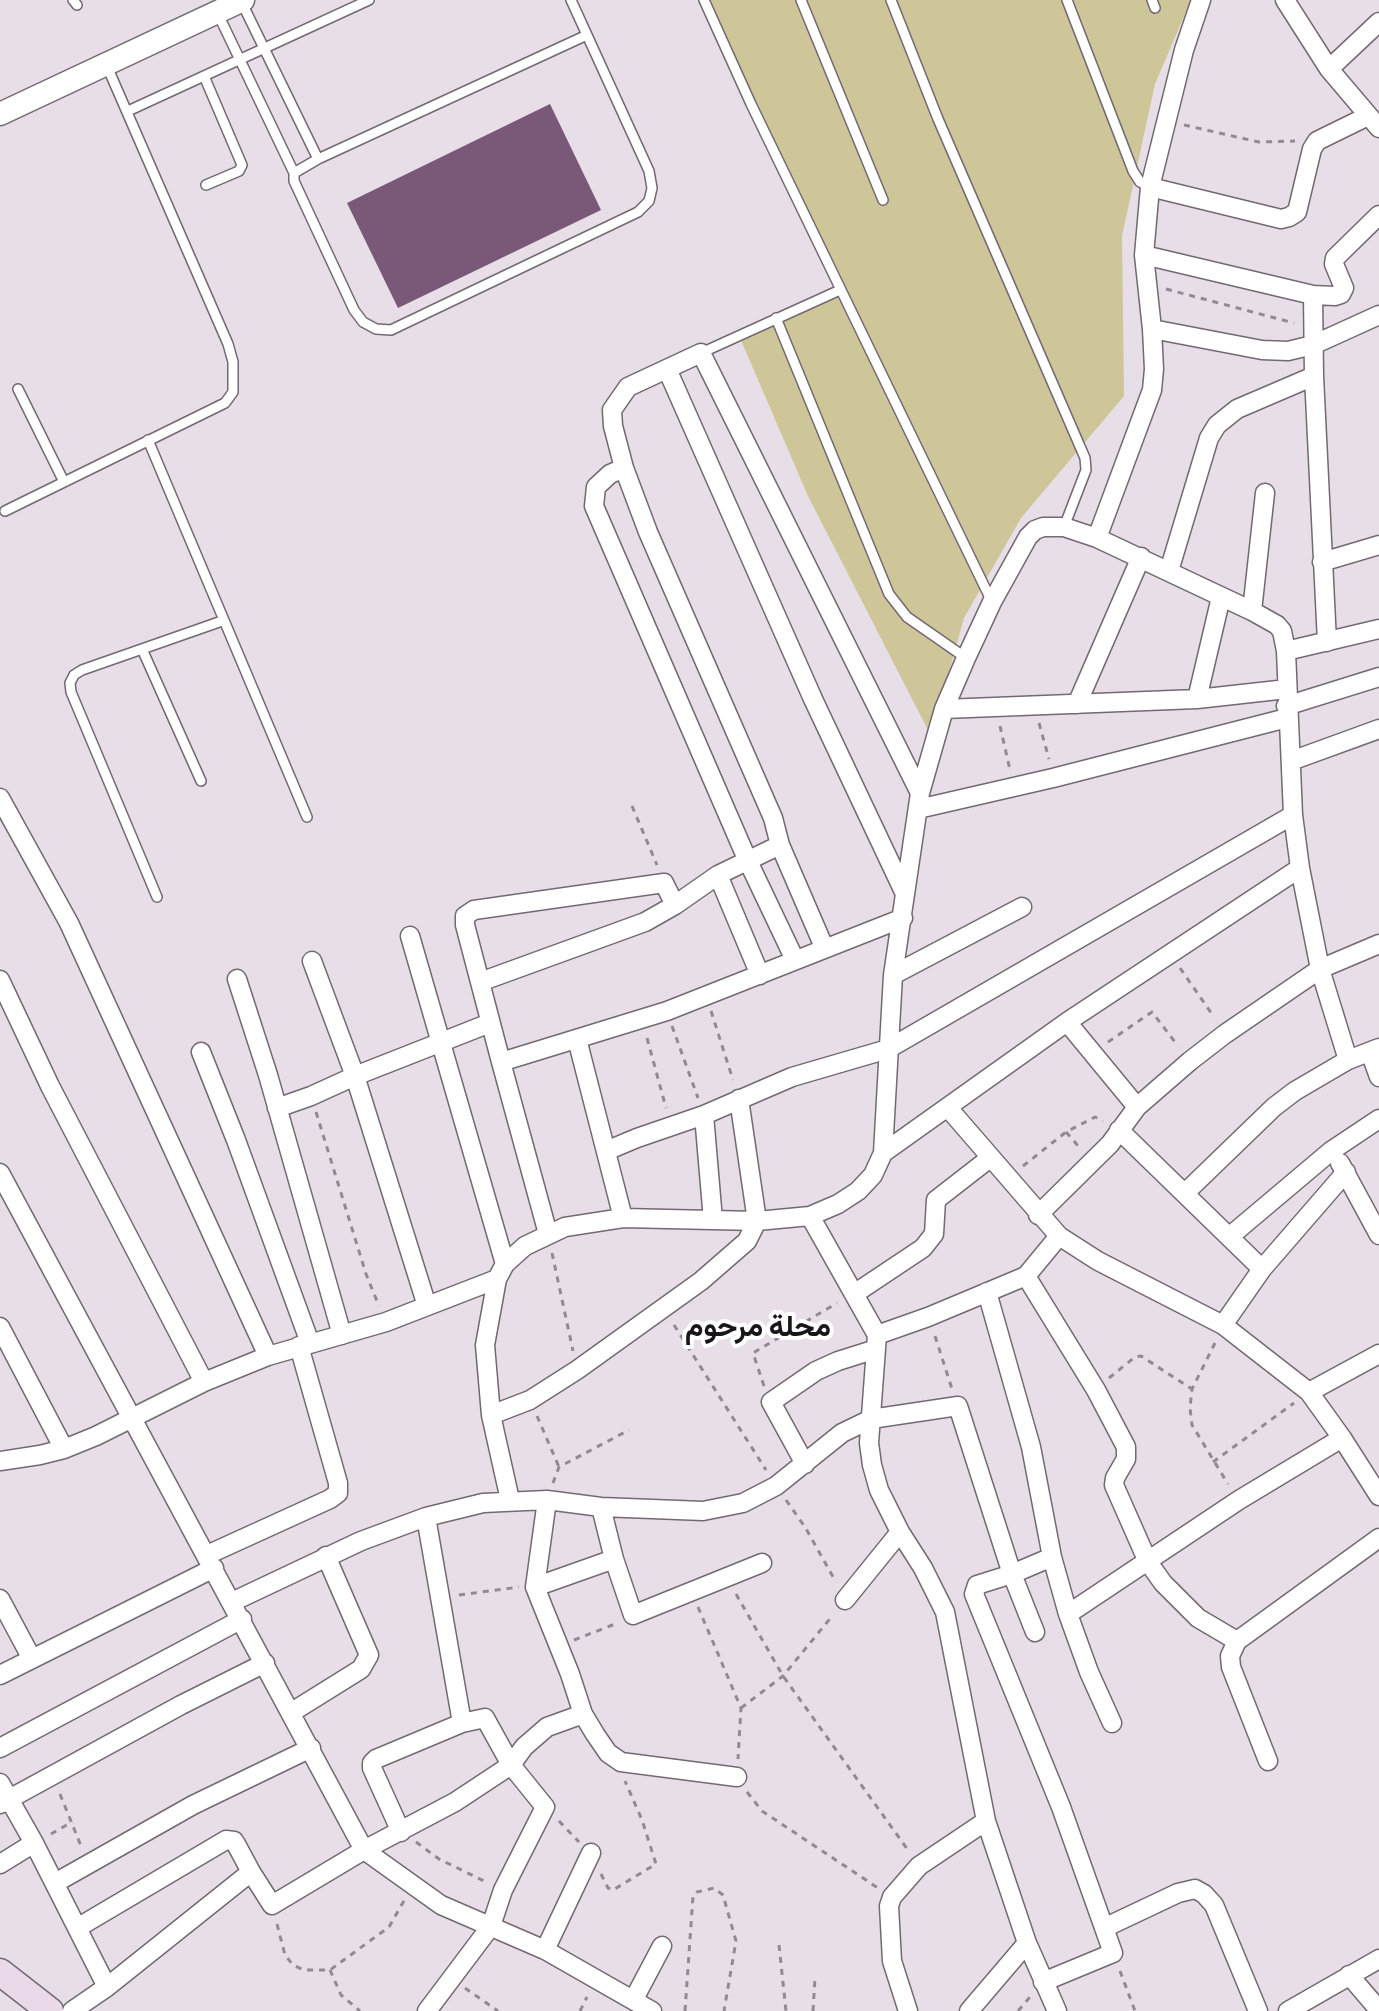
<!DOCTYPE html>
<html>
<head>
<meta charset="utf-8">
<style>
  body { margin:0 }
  canvas { display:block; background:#e8dee7 }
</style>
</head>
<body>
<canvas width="1379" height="2011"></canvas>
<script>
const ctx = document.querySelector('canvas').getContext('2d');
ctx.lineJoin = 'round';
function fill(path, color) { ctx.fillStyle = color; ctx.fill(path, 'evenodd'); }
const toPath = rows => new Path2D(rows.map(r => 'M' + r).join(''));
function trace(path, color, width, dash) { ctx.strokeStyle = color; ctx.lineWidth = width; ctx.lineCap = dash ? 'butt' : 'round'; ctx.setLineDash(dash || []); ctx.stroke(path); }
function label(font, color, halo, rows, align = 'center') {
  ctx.font = font + ' Bitter,Vazirmatn,serif'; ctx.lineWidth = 8; ctx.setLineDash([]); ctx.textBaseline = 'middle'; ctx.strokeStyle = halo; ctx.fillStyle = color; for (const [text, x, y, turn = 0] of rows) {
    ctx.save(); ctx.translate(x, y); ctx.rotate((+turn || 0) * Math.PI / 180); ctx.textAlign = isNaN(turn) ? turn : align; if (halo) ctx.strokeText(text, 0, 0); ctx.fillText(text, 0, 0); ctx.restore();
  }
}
fill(toPath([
  [710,0,1191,0,1155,84,1122,236,1124,396,1021,518,964,618,931,736,808,496,737,331,838,287]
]), '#cec699');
fill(toPath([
  [550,104,601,210,398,308,347,203]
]), '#7a5878');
const service = toPath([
  [73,0,77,5],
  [571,0,587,35,649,171,652,188,649,201,638,212,391,330,376,329,363,322,354,310,294,181,294,173,318,159,587,35],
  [704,0,751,104,992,602],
  [801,0,883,200],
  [891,0,938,119,1085,458,1086,470,1064,527],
  [1067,0,1133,171,1140,182,1150,187],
  [1152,0,1155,8],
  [241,1,318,159],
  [218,14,294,173],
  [204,76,242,165,239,171,206,185],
  [128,111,369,0],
  [776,318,889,594,907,617,966,658],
  [701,353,840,290],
  [18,389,64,482],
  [148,440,307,817],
  [5,511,225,403,233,392,233,362,228,344,106,64],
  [142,649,201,781],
  [157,897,71,692,70,683,74,675,82,670,222,621]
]);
const minor = toPath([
  [1285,0,1329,69,1379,128],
  [1329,69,1379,22],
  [1150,187,1281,219,1289,217,1297,212,1312,149,1317,141,1368,116],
  [1144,255,1313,295,1335,296,1341,294,1344,288,1334,264,1335,258,1379,215],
  [1313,295,1314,376,1327,642],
  [1152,329,1262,350,1288,351,1313,345,1379,315],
  [667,369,813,699,905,894],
  [624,468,610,474,596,487,594,506,747,859,795,960],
  [1097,538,1152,390,1154,369,1152,329,1144,255,1150,187,1184,50,1201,0],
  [1322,562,1379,545],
  [1169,571,1209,438,1217,425,1237,409,1314,376],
  [1252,611,1265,493],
  [1286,651,1379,629],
  [1197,699,1221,597],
  [1077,704,1141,557],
  [1286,706,1379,677],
  [944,709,1197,699,1287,689],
  [1291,761,1379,729],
  [0,798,69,923,268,1356],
  [918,809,1053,778,1287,718],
  [718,875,760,975],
  [410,936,505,1264],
  [824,947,780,845,773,818,648,532,624,468,613,426,612,410,628,387,701,353,920,793],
  [312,961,355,1076,427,1306],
  [893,975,1022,907],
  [237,979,268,1075,342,1335],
  [0,980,50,1086,204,1382],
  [480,982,645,922,675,905,718,875,780,845],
  [1067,1022,1137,1107],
  [577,1039,623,1218],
  [201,1052,236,1140,310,1343],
  [1370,1052,1379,1077],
  [501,1062,667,1011,903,918],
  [277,1108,311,1096,355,1076,490,1023],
  [949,1109,1059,1236,1098,1261,1223,1325,1309,1392,1342,1438,1379,1496],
  [704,1115,713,1220],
  [1119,1130,1262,1269],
  [606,1151,637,1138,704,1115,792,1077,888,1049,1293,815],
  [883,1153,1067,1022,1300,868],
  [1340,1163,1379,1235],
  [0,1173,364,1850,441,1905,545,1950,652,2011],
  [1186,1192,1274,1107,1295,1091,1348,1060,1379,1048],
  [1038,1215,1110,1144,1137,1107,1190,1061,1225,1034,1320,969,1379,944],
  [810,1216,877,1335,869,1443,872,1465,879,1490,900,1532,923,1568,945,1612,986,1821,1027,1943,1057,2011],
  [548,1234,501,1062,465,925,465,916,474,910,664,883,675,905],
  [1229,1237,1331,1151,1379,1119],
  [1026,1276,1096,1390,1126,1447,1126,1459,1115,1478,1114,1485,1148,1562,1163,1583,1198,1618,1237,1641],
  [987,1292,1031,1447,1052,1557,1068,1614,1089,1672,1112,1723],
  [854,1294,923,1248,934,1234,936,1200,990,1158],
  [1223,1325,1262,1269,1346,1172],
  [0,1327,64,1449],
  [877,1335,928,1317,1026,1276,1059,1236],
  [1309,1392,1379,1354],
  [491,1415,530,1400,577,1370,701,1281,747,1241,757,1221,739,1099],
  [0,1461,40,1455,64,1449,96,1436,204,1382,268,1356,386,1322,497,1279],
  [805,1464,771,1402,816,1371,838,1361,876,1349],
  [510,1500,491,1415,485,1345,497,1279,505,1264,525,1246,565,1227,623,1218,757,1221,810,1216,838,1204,858,1191,873,1175,883,1153,893,975,920,793,944,709,966,658,992,602,1028,537,1035,530,1043,527,1064,527,1097,538,1252,611,1277,625,1282,631,1286,651,1293,815,1300,868,1320,969,1348,1060],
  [547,1500,535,1587,570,1674,583,1714,595,1734,608,1753,621,1762,737,1777],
  [601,1507,614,1559,633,1615,762,1563],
  [207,1555,330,1499,338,1493,338,1483,299,1346],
  [535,1587,614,1559],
  [0,1599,32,1659],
  [845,1600,900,1532],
  [232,1602,361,1541,426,1517,483,1503,547,1500,601,1507,703,1511,743,1503,776,1486,842,1433,871,1419,958,1406,1012,1574,1035,1632],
  [1068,1614,1239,1500,1342,1438],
  [0,1675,214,1568],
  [292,1712,361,1669,369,1655,326,1556],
  [0,1748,242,1619],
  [1268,1761,1231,1667,1230,1656,1237,1641,1379,1538],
  [0,1783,34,1843,107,1987],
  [0,1804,181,1705,265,1663],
  [401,1832,372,1768,372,1763,376,1759,462,1723,426,1517],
  [0,1864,34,1843],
  [55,1883,193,1805,311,1748],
  [77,1928,226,1840,234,1841,236,1844,251,1872],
  [1104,1928,1178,1893,1195,1889,1204,1894,1214,1905,1258,2011],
  [545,1950,591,1853],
  [1349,1975,1379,2010],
  [1043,1982,1113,1953,1061,1807,974,1594,977,1585,1012,1574,1052,1557],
  [634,1999,662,1946],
  [72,2011,107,1987,251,1872,272,1905,364,1850,455,1802,511,1765,524,1747,547,1727,583,1714],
  [427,2011,491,1926,503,1890,545,1807,511,1765,485,1718,462,1723],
  [908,2011,892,1961,889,1906,892,1897,919,1866,986,1821],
  [969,2011,1027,1943],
  [1288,2011,1379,1959]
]);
const tertiary = toPath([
  [0,114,243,0]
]);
const secondary = toPath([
  [0,1972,50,2011]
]);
trace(service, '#726971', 12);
trace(minor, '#726971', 21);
trace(tertiary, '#726971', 25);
trace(secondary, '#726971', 29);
trace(toPath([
  [1184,125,1259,142,1295,141],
  [1166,289,1294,323],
  [1039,723,1049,759],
  [1000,726,1010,770],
  [632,806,657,865],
  [1180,968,1214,1017],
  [711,1011,733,1080],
  [672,1026,698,1098],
  [647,1038,666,1108],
  [1108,1042,1152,1012,1178,1046],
  [316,1112,366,1274,379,1306],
  [1066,1132,1079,1147],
  [1023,1166,1066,1132,1095,1117,1103,1121],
  [552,1253,573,1351],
  [674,1325,766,1470],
  [935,1336,952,1389],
  [1215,1343,1192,1389,1190,1408,1192,1425,1228,1484],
  [1109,1378,1135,1357,1141,1356,1192,1389],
  [764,1386,753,1353,837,1303],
  [537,1416,559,1467],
  [1213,1462,1294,1403],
  [553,1483,559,1467,629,1430],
  [786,1500,805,1527,836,1582],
  [736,1594,783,1676,908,1850],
  [459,1595,519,1587],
  [698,1607,741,1708,738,1759],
  [574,1640,615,1624],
  [741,1708,783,1676,833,1615],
  [747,1792,762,1811,878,1888],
  [60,1794,81,1846],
  [559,1821,579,1842],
  [51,1834,72,1822],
  [416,1842,439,1859,486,1882],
  [601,1874,608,1888,613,1890,656,1864,642,1820,625,1781],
  [277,1924,285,1955,293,1965,304,1970,330,1970,389,1927,405,1899],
  [779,1945,786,2011],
  [330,1970,341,1995,360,2011],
  [1120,1971,1135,2011],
  [465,1988,498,2011],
  [580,2011,587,1997],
  [685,2011,693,1896,697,1892,714,1888,723,1895,736,1941,724,2011],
  [813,2011,815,1978],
  [1018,2011,1030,1997]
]), '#918a90', 3, [6, 6]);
trace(service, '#fff', 9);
trace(minor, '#fff', 18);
trace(tertiary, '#fff', 22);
trace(secondary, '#ead9e9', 26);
label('bold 30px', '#191619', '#fff', [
  ["محلة مرحوم",758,1328]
]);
</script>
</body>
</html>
